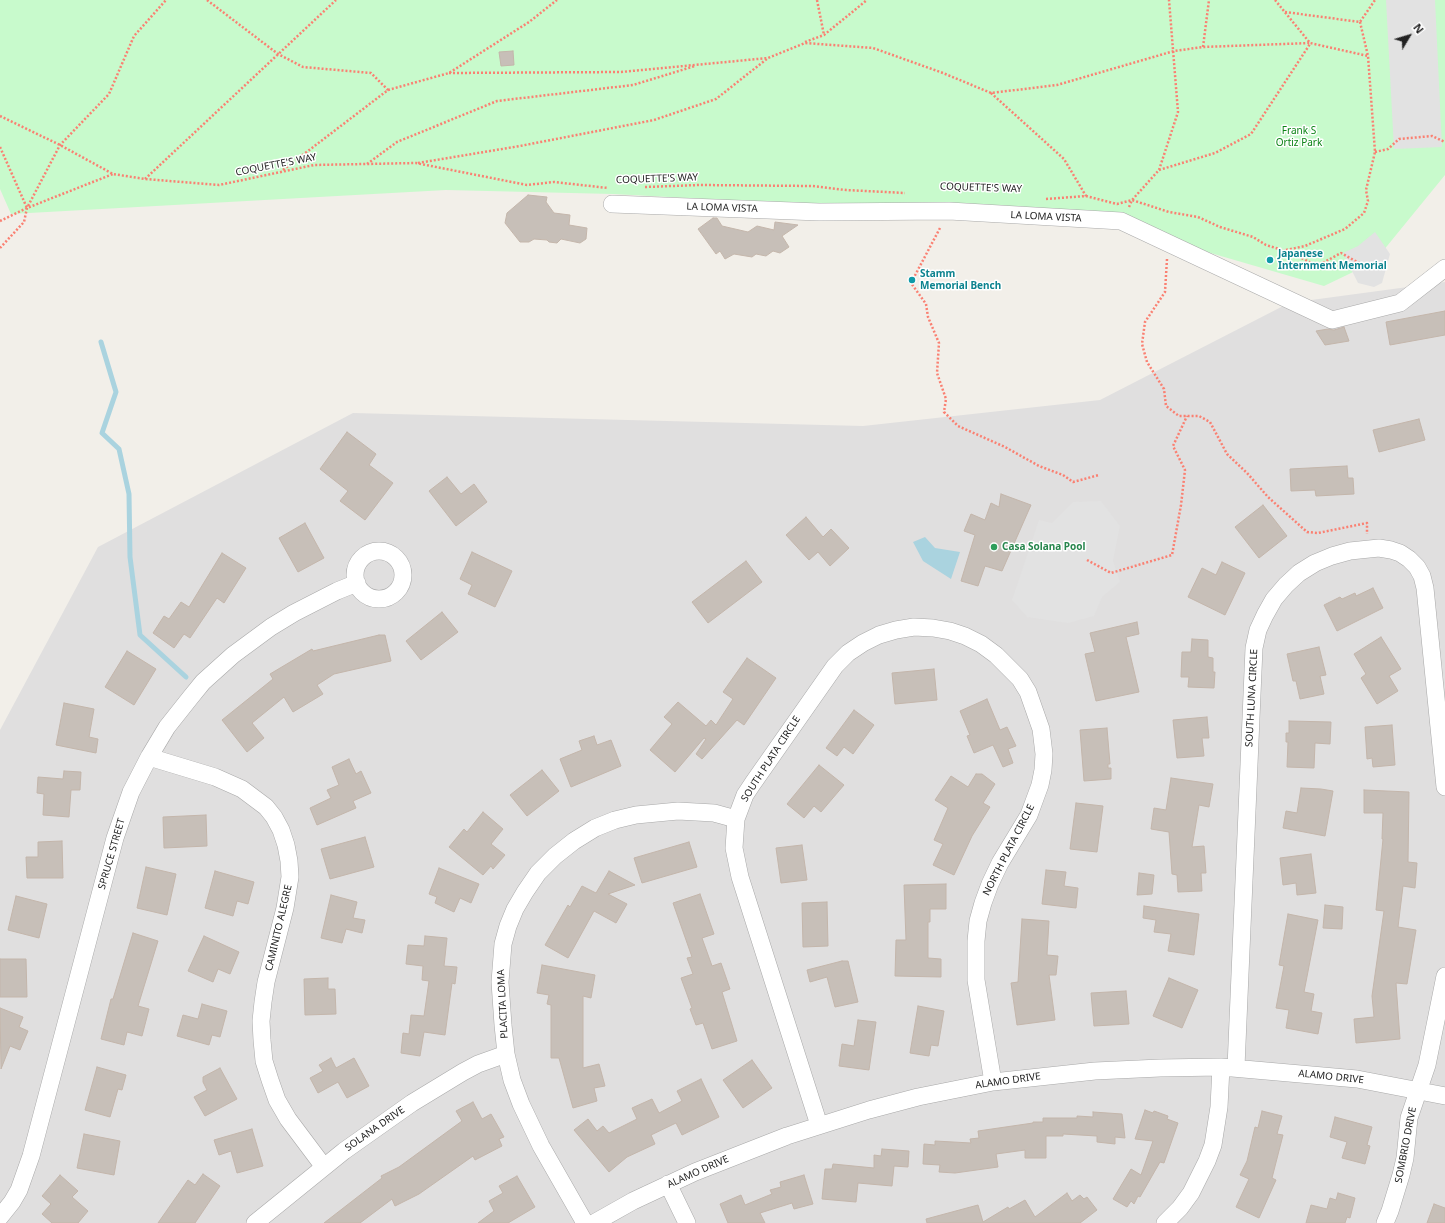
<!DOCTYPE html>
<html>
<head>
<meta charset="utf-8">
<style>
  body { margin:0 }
  #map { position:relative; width:1445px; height:1223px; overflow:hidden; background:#f2efe9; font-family:"Noto Sans",sans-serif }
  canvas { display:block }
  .north { position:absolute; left:1389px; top:16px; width:40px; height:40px; -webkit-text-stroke:3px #fff; paint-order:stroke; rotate:52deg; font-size:11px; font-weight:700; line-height:16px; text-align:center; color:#222 }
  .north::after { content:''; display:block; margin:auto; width:14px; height:18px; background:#222; clip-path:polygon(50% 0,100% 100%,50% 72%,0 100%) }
</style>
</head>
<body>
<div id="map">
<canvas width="1445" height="1223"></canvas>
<div class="north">N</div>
</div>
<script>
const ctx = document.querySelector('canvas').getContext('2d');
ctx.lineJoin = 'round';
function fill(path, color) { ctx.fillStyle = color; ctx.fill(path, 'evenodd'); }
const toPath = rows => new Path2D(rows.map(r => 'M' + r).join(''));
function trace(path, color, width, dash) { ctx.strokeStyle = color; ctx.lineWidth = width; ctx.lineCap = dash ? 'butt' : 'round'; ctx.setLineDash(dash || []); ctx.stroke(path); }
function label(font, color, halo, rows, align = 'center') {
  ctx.font = font + ' "Noto Sans",sans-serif'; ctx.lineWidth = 3; ctx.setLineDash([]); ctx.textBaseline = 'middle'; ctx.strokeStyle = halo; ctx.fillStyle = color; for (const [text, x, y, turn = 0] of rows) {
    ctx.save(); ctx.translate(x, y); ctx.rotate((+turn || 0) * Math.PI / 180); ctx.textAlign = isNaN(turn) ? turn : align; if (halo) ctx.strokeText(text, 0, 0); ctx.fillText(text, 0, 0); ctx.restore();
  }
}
fill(toPath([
  [1445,282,1445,1223,0,1223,0,730,98,547,353,413,863,426,1100,400,1289,303]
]), '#e0dfdf');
fill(toPath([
  [0,0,1445,0,1445,175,1374,262,1324,286,1097,220,613,194,446,190,11,214,0,189]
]), '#c8facc');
fill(toPath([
  [1386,0,1435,0,1442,147,1394,149],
  [1375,232,1390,254,1382,283,1374,287,1358,283,1343,253,1358,246],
  [1101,501,1120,526,1113,561,1120,582,1102,597,1094,616,1068,623,1027,617,1012,600,1039,520,1052,523,1073,502]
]), '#e2e2e2');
fill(toPath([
  [925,537,935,548,960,552,951,579,923,561,913,542]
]), '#aad3df');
trace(toPath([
  [101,342,116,392,102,433,119,449,129,494,130,557,140,635,186,677]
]), '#aad3df', 5);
const building = toPath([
  [513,51,514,65,501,66,499,52,513,51],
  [528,195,547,197,546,202,554,213,570,215,569,225,587,228,586,239,580,243,561,239,557,243,549,242,547,240,534,239,529,242,520,242,505,223,507,213,528,195],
  [713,218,717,218,722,226,748,232,757,226,774,230,775,222,798,225,782,236,789,247,780,253,773,251,766,256,756,254,752,257,734,254,725,259,720,251,716,254,698,229,713,218],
  [1445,311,1445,335,1390,345,1386,322,1445,311],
  [1344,327,1349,341,1325,345,1316,331,1328,329,1334,330,1344,327],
  [1419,419,1425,440,1379,452,1373,430,1419,419],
  [347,432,376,454,369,465,393,483,365,520,340,501,348,491,320,469,347,432],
  [1347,466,1348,478,1353,478,1354,494,1316,496,1315,490,1291,491,1290,469,1347,466],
  [447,477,461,494,474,484,487,502,456,526,429,491,447,477],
  [1001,494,1031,505,1002,571,985,566,978,586,961,581,975,535,964,531,971,514,985,520,991,503,999,507,1001,494],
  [1263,505,1287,536,1259,558,1235,527,1263,505],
  [806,517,823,537,831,529,849,548,830,566,818,552,809,560,786,535,806,517],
  [305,523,324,558,298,572,279,538,305,523],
  [472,552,512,571,495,607,468,594,472,585,460,579,472,552],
  [222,553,246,568,224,603,217,598,190,638,184,634,174,648,153,633,164,616,169,619,181,602,189,607,222,553],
  [746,561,762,582,708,623,692,602,746,561],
  [1222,562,1245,573,1225,615,1188,597,1202,568,1216,575,1222,562],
  [1373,588,1383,608,1337,631,1324,605,1340,597,1342,599,1355,593,1356,596,1373,588],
  [442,612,458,632,421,660,406,641,442,612],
  [1137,622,1139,634,1126,637,1139,692,1096,701,1085,654,1095,652,1090,633,1137,622],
  [379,635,385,635,391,661,334,674,317,685,323,694,293,712,284,697,252,723,264,738,247,752,222,720,273,679,270,674,312,649,313,651,379,635],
  [1381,637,1401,669,1389,676,1398,691,1377,704,1361,678,1366,674,1354,654,1381,637],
  [1192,639,1208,640,1208,657,1213,658,1213,672,1215,672,1214,688,1188,687,1189,677,1181,677,1182,652,1191,652,1192,639],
  [1319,647,1326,675,1320,676,1324,694,1300,699,1296,681,1293,681,1287,654,1319,647],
  [127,651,156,669,134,705,105,687,127,651],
  [747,658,776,678,744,725,737,720,702,759,696,754,706,739,704,738,675,772,650,750,672,724,664,717,678,702,706,726,711,720,716,725,733,699,723,692,747,658],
  [934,669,937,700,895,704,892,673,934,669],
  [987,699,1000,730,1007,727,1016,746,1008,749,1013,763,1003,767,993,745,974,753,967,736,970,735,960,711,987,699],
  [64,703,94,709,89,737,98,739,96,753,56,745,64,703],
  [854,710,874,725,853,754,844,747,837,756,826,748,854,710],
  [1207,717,1209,738,1202,738,1204,756,1177,758,1173,720,1207,717],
  [1289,721,1331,722,1330,744,1315,743,1314,768,1287,767,1288,742,1286,742,1286,733,1289,733,1289,721],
  [1392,725,1395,765,1373,767,1372,758,1367,759,1365,727,1392,725],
  [1107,728,1110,764,1108,764,1108,768,1111,768,1111,779,1084,781,1080,730,1107,728],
  [594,736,597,745,611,740,621,766,571,787,560,759,582,750,579,741,594,736],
  [349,759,356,774,361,771,371,793,353,801,356,808,317,825,310,808,331,798,327,790,339,785,332,767,349,759],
  [819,765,844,785,821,812,814,806,804,818,787,804,819,765],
  [542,770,559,791,527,816,510,795,542,770],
  [64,771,81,772,80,790,71,790,69,817,43,815,44,794,37,793,38,777,63,779,64,771],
  [976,774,982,774,995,784,983,803,990,807,972,836,954,875,933,865,943,844,934,840,948,808,935,800,951,776,968,787,976,774],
  [1171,778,1213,784,1209,807,1199,805,1192,847,1204,846,1206,873,1201,873,1202,891,1178,892,1177,875,1172,874,1169,832,1151,829,1154,808,1166,810,1171,778],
  [1301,788,1321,789,1333,791,1325,836,1283,828,1286,811,1297,813,1301,788],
  [1364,790,1409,792,1408,862,1417,863,1415,888,1403,886,1398,927,1416,930,1407,984,1396,983,1400,1039,1356,1043,1354,1019,1374,1017,1372,996,1384,911,1376,910,1383,839,1382,839,1383,813,1364,813,1364,790],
  [1076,803,1103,806,1097,852,1070,849,1076,803],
  [483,812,503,829,491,844,505,855,493,869,491,866,483,875,449,847,464,829,467,832,483,812],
  [206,815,207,846,164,848,163,817,206,815],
  [365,837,374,867,330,879,321,849,365,837],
  [62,841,63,878,27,878,26,857,38,857,38,842,62,841],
  [689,842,697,867,642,883,634,858,689,842],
  [802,845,807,880,781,883,776,848,802,845],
  [1311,854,1316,893,1297,895,1296,883,1283,885,1280,858,1311,854],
  [146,867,176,874,167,915,137,908,146,867],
  [439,868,479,884,471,903,460,898,454,912,435,903,437,897,429,894,439,868],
  [1046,870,1066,872,1064,886,1078,888,1076,908,1042,904,1046,870],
  [215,871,254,882,248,904,237,901,233,916,205,908,215,871],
  [609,871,635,885,608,894,627,904,616,923,594,911,568,958,545,945,568,905,570,907,582,886,596,893,609,871],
  [1139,873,1154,875,1152,894,1137,895,1139,873],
  [946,884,946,909,930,909,930,922,928,922,928,958,941,959,941,977,895,976,896,940,906,940,904,885,946,884],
  [700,894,714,934,702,938,712,966,721,963,730,989,722,992,737,1041,712,1049,703,1023,696,1025,690,1009,692,1008,681,978,693,974,687,958,692,957,673,903,700,894],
  [331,895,357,902,353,918,365,920,362,933,346,929,342,943,321,938,331,895],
  [16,896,47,904,39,938,8,930,16,896],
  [827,902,828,946,803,947,802,903,827,902],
  [1325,905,1343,907,1342,929,1323,928,1325,905],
  [1144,906,1199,914,1194,955,1168,951,1171,934,1154,932,1156,920,1143,918,1144,906],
  [1288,914,1318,920,1304,992,1314,994,1311,1011,1322,1013,1318,1034,1286,1028,1289,1010,1276,1008,1284,966,1279,965,1288,914],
  [1022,919,1049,921,1047,955,1058,956,1056,975,1049,975,1055,1020,1017,1025,1011,983,1018,982,1022,919],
  [133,933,158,941,138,1006,149,1009,142,1036,127,1032,124,1045,101,1039,111,999,113,999,133,933],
  [204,936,239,952,230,974,218,969,213,982,188,971,204,936],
  [425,936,447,938,444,966,457,967,455,984,452,983,445,1035,424,1032,420,1056,401,1053,403,1033,409,1034,411,1015,424,1016,429,981,422,980,423,966,406,964,408,945,424,946,425,936],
  [0,959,26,959,27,997,0,997,0,959],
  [842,961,848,961,858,1002,835,1007,827,977,810,982,807,970,842,961],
  [542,965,595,975,591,998,583,996,583,1068,599,1064,605,1086,594,1088,597,1101,573,1108,559,1058,551,1058,551,1005,547,1004,549,995,537,993,542,965],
  [328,978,328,989,335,989,336,1014,305,1015,304,979,328,978],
  [1169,978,1198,990,1182,1028,1153,1016,1169,978],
  [1126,991,1129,1024,1094,1026,1091,993,1126,991],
  [202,1004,227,1011,220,1037,212,1035,209,1045,177,1036,183,1015,198,1019,202,1004],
  [918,1006,944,1011,938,1046,931,1045,929,1056,910,1053,918,1006],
  [0,1008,23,1017,19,1027,28,1031,20,1050,10,1046,1,1069,0,1008],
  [858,1020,876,1022,869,1070,839,1066,842,1044,854,1046,858,1020],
  [331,1058,336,1068,354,1058,369,1086,347,1098,338,1082,318,1093,310,1078,323,1071,319,1065,331,1058],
  [752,1060,772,1088,743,1108,723,1080,752,1060],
  [97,1067,126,1075,122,1090,118,1089,110,1117,85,1110,97,1067],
  [220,1068,237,1099,205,1116,194,1097,207,1090,203,1082,203,1077,220,1068],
  [701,1079,719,1117,682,1135,676,1123,651,1135,655,1144,627,1157,609,1172,574,1130,588,1119,597,1131,603,1126,609,1133,637,1119,632,1108,652,1099,659,1113,682,1101,677,1091,701,1079],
  [473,1102,482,1119,491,1114,504,1137,499,1139,502,1146,475,1160,473,1156,419,1194,395,1206,392,1199,360,1223,324,1223,382,1178,381,1176,399,1167,462,1121,456,1111,473,1102],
  [1145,1110,1153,1113,1154,1111,1168,1116,1167,1119,1178,1123,1164,1163,1160,1162,1140,1197,1138,1196,1134,1204,1131,1201,1127,1207,1113,1199,1131,1169,1141,1175,1153,1141,1135,1139,1145,1110],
  [1262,1111,1282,1116,1277,1134,1283,1135,1272,1178,1276,1180,1259,1218,1236,1207,1249,1179,1240,1175,1247,1161,1255,1127,1258,1128,1262,1111],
  [1093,1112,1122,1114,1125,1138,1115,1137,1115,1144,1097,1142,1097,1136,1063,1134,1063,1136,1046,1136,1046,1158,1025,1158,1025,1150,996,1154,998,1167,955,1173,939,1172,940,1165,923,1164,924,1144,935,1145,935,1141,971,1143,970,1139,979,1138,978,1131,1033,1123,1033,1122,1043,1122,1043,1118,1077,1118,1077,1116,1093,1117,1093,1112],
  [1335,1117,1372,1127,1367,1145,1370,1146,1365,1164,1342,1158,1347,1142,1330,1137,1335,1117],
  [252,1129,263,1166,237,1173,231,1151,219,1155,214,1140,252,1129],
  [84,1134,120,1141,114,1175,77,1168,84,1134],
  [882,1149,909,1151,908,1167,894,1166,892,1186,858,1183,856,1202,822,1199,825,1169,832,1169,833,1164,874,1168,874,1155,881,1156,882,1149],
  [203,1174,220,1186,195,1223,158,1223,188,1180,195,1185,203,1174],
  [60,1175,78,1191,72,1197,88,1211,78,1223,52,1223,42,1214,51,1204,42,1196,60,1175],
  [804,1175,813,1204,794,1209,792,1203,760,1213,765,1223,728,1223,720,1204,741,1195,745,1205,772,1194,770,1190,781,1187,780,1182,804,1175],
  [517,1176,535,1207,508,1223,478,1223,494,1211,489,1201,503,1193,499,1186,517,1176],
  [1067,1193,1072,1201,1080,1195,1084,1199,1087,1197,1097,1210,1080,1223,927,1223,926,1219,978,1205,983,1222,1008,1207,1009,1209,1025,1200,1035,1217,1067,1193],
  [1338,1193,1355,1198,1350,1218,1347,1217,1345,1223,1306,1223,1311,1205,1327,1209,1330,1198,1336,1200,1338,1193],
  [1434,1204,1445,1208,1445,1223,1427,1223,1434,1204]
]);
fill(building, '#c7bfb8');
trace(building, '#c4b6ab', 1);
const street = toPath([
  [612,204,819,212,949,211,1121,221,1332,320,1400,303,1445,268],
  '355 575a24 24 0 1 1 48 0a24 24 0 1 1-48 0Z',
  [149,757,215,777,242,789,266,807,274,817,281,830,286,845,289,861,290,877,285,908,266,982,263,1002,261,1021,262,1040,264,1061,270,1080,277,1100,288,1119,324,1167],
  [1236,1067,1254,648,1258,630,1265,615,1274,599,1286,585,1299,573,1315,563,1332,556,1350,551,1379,548,1391,550,1400,553,1409,559,1417,567,1422,576,1425,588,1445,787],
  [819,1125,740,877,734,848,736,819,745,795,753,783,835,666,848,653,863,643,879,635,896,630,914,627,933,628,950,631,965,636,981,644,996,655,1020,679,1028,692,1041,729,1044,754,1043,770,1040,785,1029,815,1000,863,990,884,983,903,978,921,976,941,976,980,993,1082],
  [668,1184,687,1223],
  [0,1217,12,1202,19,1190,31,1156,115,838,131,792,149,757,167,727,190,698,203,682,233,655,271,627,294,613,337,591,357,583],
  [255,1223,344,1151,412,1103,463,1072,478,1064,506,1054],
  [585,1223,541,1146,521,1104,512,1080,506,1054,503,1025,500,982,503,944,508,926,515,909,525,892,538,873,555,856,574,841,595,828,615,820,636,815,678,811,714,813,736,819],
  [594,1223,633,1201,695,1172,787,1136,869,1110,918,1097,993,1082,1095,1071,1160,1068,1221,1067,1357,1079,1445,1096],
  [1165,1223,1180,1208,1191,1193,1207,1161,1213,1145,1219,1107,1221,1067],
  [1385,1223,1390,1211,1401,1175,1405,1158,1409,1118,1427,1065,1445,976]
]);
trace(street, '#a9a9a9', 18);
trace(toPath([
  [207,0,278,54,303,67,371,73,388,90],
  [817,0,824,35],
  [1275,0,1310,43,1368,56],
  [1285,12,1360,22,1375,0],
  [805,42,824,35,867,0],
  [1203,47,1209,0],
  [449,73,621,72,768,58,805,43,873,48,943,73,991,93,1057,85,1174,51,1203,47,1310,43],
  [991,93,1064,159,1086,196],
  [0,116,60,145,113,174,145,179,219,185,314,165,416,163,527,185,554,182,608,188],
  [0,147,27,208],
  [1375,152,1388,149,1399,139,1432,136,1445,142],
  [418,163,520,146,654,120,716,99,768,58],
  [367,164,397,142,497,101,633,85,695,66],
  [283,170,388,90,449,73,529,22,557,0],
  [1159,170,1215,153,1251,134,1310,44],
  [145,179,336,0],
  [645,187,699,185,812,186,846,190,905,193],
  [1046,199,1086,196,1117,204,1132,200,1169,212,1198,217,1220,227,1253,237,1266,245,1292,253,1317,266,1341,253,1368,268],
  [1129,207,1132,200,1159,170,1178,112,1169,0],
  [0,221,27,208,113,174],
  [940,228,911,283,926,304,928,317,939,343,937,373,946,399,944,412,958,426,1005,447,1039,466,1063,475,1073,482,1099,475],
  [0,248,24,222,27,208,60,145,109,94,134,36,166,0],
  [1286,250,1305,246,1345,229,1364,213,1368,201,1366,190,1375,152,1368,56,1360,22],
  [1167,259,1165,292,1145,322,1142,344,1147,362,1164,389,1166,406,1179,416,1199,416,1210,422,1227,454,1247,473,1268,497,1307,532,1318,533,1367,523,1367,534],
  [1087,560,1111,573,1172,555,1181,505,1185,470,1173,446,1187,416]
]), '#fa8072', 2.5, [2, 2]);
trace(street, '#fff', 17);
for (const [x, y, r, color] of [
  [1270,260,4,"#0f9aa8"],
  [912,280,4,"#0f9aa8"],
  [994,547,4,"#2e9e5b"]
]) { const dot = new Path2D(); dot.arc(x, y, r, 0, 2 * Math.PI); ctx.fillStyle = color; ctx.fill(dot); trace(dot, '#fff', 1.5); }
label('10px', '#0c8416', '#fff', [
  ["Frank S",1299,131],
  ["Ortiz Park",1299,143]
]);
label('10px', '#222', '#fff', [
  ["COQUETTE'S WAY",276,165,-11],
  ["COQUETTE'S WAY",657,179,-2],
  ["COQUETTE'S WAY",981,188,2],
  ["LA LOMA VISTA",722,208,2],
  ["LA LOMA VISTA",1046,217,3],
  ["SOUTH LUNA CIRCLE",1252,698,-87],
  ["SOUTH PLATA CIRCLE",771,759,-57],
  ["NORTH PLATA CIRCLE",1009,850,-63],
  ["SPRUCE STREET",112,854,-74],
  ["CAMINITO ALEGRE",279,928,-77],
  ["PLACITA LOMA",503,1004,-93],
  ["ALAMO DRIVE",1331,1077,6],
  ["ALAMO DRIVE",1008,1081,-8],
  ["SOLANA DRIVE",375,1129,-35],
  ["SOMBRIO DRIVE",1406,1145,-79],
  ["ALAMO DRIVE",698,1172,-24]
]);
label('bold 10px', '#0d838f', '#fff', [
  ["Japanese",1278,254],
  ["Internment Memorial",1278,266],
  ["Stamm",920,274],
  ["Memorial Bench",920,286]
], 'left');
label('bold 10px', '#27864d', '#fff', [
  ["Casa Solana Pool",1002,547]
], 'left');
</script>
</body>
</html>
